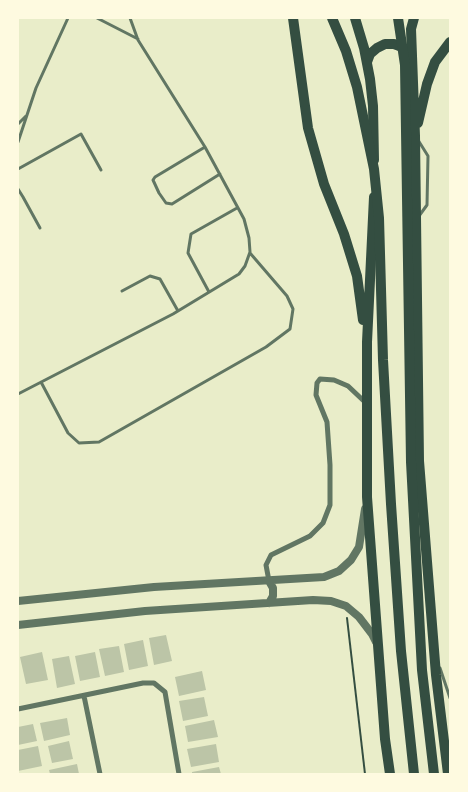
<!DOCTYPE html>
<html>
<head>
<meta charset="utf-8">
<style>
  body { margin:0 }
  #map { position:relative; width:468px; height:792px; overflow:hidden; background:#e9edc9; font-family:Mulish,sans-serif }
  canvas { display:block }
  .frame { position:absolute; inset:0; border:19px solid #fefae0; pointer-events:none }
</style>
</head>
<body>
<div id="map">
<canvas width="468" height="792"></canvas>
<div class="frame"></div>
</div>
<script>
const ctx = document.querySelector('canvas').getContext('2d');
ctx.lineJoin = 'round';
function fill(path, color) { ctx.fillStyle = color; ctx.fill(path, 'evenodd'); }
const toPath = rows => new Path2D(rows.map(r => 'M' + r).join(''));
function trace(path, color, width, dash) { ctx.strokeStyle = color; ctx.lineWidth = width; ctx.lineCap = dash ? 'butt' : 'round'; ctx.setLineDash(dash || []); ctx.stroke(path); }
fill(toPath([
  [166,635,172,661,154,665,149,638],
  [143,640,148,666,129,670,124,644],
  [119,646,124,672,105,676,99,649],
  [42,652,48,680,26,684,20,657],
  [95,652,100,677,80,681,75,656],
  [69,656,75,684,57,688,52,659],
  [202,671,206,690,179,696,175,677],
  [204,697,208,716,183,721,179,701],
  [67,718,70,735,44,741,40,723],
  [214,720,218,737,188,742,185,726],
  [33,724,37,741,18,745,18,727],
  [69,741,73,759,52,763,48,746],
  [216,744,219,762,191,767,187,749],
  [38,746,42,766,18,771,18,750],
  [77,764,79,774,50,774,49,770],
  [219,767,221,774,192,774,192,772]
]), '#bcc5a7');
trace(toPath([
  [347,618,365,774]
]), '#344e41', 2);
trace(toPath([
  [97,18,138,39],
  [18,124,26,116],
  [418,140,428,156,427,205,419,216],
  [18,142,36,88,68,18],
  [205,147,155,177,153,180,159,193,166,203,172,204,220,174],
  [18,169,81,134,101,170],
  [18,189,23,197,40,228],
  [122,291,150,276,160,279,178,311],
  [209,292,188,253,191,234,237,208],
  [41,382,68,433,79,443,99,442,266,347,290,329,293,309,287,296,250,253],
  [18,394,173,314,239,274,245,266,250,252,249,238,244,219,205,147,138,40,130,18],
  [440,668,450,698]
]), '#617663', 3);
trace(toPath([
  [269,581,266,565,271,555,310,536,323,523,330,505,330,465,327,422,316,395,317,383,320,379,334,380,348,386,366,403],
  [84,696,100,774],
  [18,709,143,683,154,683,165,692,179,774]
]), '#617663', 5);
trace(toPath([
  [18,601,154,587,324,577,339,571,351,560,359,547,365,509],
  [269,603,273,596,273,588,269,581],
  [18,625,145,611,313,600,331,601,346,606,359,617,372,634,376,642]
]), '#617663', 8);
trace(toPath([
  [293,18,308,128,324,184,344,234,357,276,363,320],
  [355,18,364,48,370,79,373,106,374,160],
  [414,18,411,29,415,136,419,461,436,675,448,774],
  [367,62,370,54,377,48,385,44,394,44,402,47,407,52],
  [418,123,427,84,435,62,450,42],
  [374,197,367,342,367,497,385,739,390,774]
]), '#344e41', 10);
trace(toPath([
  [332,18,346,51,357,87,374,169,379,218,383,360,391,504,401,651,414,774],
  [398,18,405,65,411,462,422,670,434,774]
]), '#344e41', 10);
</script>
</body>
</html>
